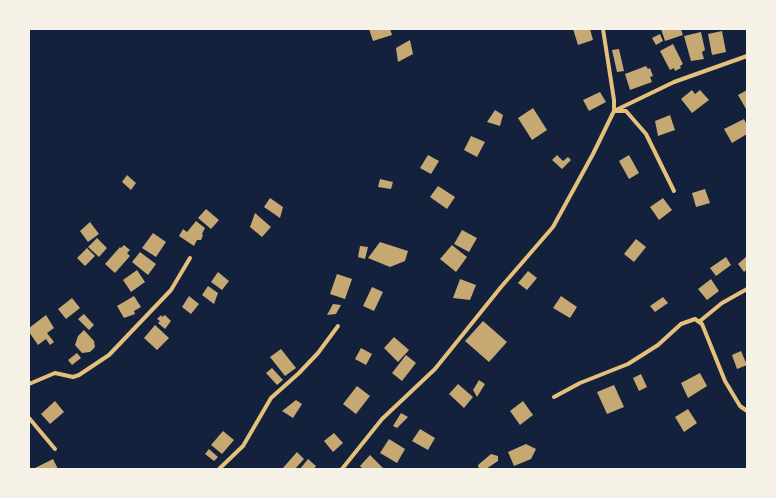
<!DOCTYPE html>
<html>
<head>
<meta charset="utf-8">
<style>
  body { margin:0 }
  #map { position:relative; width:776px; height:498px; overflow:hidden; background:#14213d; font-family:"DM Sans",sans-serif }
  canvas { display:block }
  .frame { position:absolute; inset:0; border:30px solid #f6f1e7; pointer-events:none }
</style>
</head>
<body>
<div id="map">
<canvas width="776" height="498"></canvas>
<div class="frame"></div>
</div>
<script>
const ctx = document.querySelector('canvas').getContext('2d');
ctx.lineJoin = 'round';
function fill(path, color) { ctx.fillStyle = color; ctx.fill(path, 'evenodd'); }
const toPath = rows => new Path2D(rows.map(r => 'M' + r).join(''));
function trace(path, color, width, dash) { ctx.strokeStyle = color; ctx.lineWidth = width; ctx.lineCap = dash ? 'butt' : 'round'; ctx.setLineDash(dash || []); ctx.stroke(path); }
fill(toPath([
  [369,29,390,29,392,35,373,41],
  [573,29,590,29,593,40,578,45],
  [661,29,681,29,683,35,665,41],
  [722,31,726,52,712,55,708,34],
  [701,32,705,50,702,52,704,59,691,61,684,36],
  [660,34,663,41,656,45,652,38],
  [410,40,413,54,398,62,396,48],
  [673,44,683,64,680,66,681,68,675,71,674,68,670,70,660,51],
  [619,49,624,71,617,72,612,50],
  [646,66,648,69,650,68,653,76,650,77,652,82,630,90,625,74],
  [692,90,695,94,700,90,709,100,692,113,681,99],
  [747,90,747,108,746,109,738,95],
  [600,92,606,102,589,111,583,100],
  [533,108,547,130,532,140,518,118],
  [495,110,503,115,500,126,487,122],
  [670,115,675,130,658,136,655,121],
  [744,119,747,125,747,134,732,143,724,129],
  [471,136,485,142,477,157,464,150],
  [428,155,439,161,431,174,420,168],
  [557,155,563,161,568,157,571,160,562,169,552,160],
  [629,155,639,173,629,179,619,161],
  [127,175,136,183,131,190,122,182],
  [380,179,393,182,391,189,378,187],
  [438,186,455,197,447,209,430,197],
  [705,189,710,203,696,207,692,193],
  [270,198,283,207,280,218,264,207],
  [663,198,672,210,659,220,650,207],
  [206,209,219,220,211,229,198,218],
  [255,213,271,227,262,237,250,227],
  [196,221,205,228,202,234,203,235,201,240,197,240,194,246,179,236,183,229,187,232],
  [90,222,99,234,88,242,80,231],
  [462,230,477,238,469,252,454,244],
  [153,233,166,242,156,257,142,248],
  [97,238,107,248,99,257,88,247],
  [636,239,646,247,634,262,624,254],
  [380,242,408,251,405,261,390,267,368,258],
  [124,245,130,250,127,253,130,256,115,273,105,264,120,247,121,248],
  [452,245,467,257,456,272,440,259],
  [360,246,368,247,365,259,358,257],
  [87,248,95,256,85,266,77,258],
  [140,252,156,264,148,275,132,262],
  [747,256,747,269,744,272,738,264],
  [726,257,731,265,716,276,710,268],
  [137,270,145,282,131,292,123,280],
  [528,271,537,278,527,290,518,283],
  [218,272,229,281,222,290,211,282],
  [337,274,352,279,345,299,330,294],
  [460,279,476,285,470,300,453,298],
  [711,279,719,291,707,300,698,289],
  [208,286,218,293,214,304,202,295],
  [372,287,383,292,374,311,363,306],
  [134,296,141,307,134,311,135,314,124,318,117,306],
  [189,296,199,304,191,314,182,307],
  [561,296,577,307,570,318,553,308],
  [663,297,668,303,655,312,650,306],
  [72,298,80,308,66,319,58,309],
  [333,304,341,305,336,314,327,315],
  [84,314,94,325,89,330,78,319],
  [46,315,54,328,47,333,54,342,50,345,46,339,38,345,29,332,29,328],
  [161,315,162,317,165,315,171,321,165,329,158,323,160,321,157,319],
  [483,321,507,342,489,362,465,341],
  [155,325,169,338,157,350,144,338],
  [84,330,94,341,95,347,90,352,82,353,75,345,78,336],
  [394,337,409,350,398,362,384,348],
  [361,348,372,354,366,365,355,359],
  [281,349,296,368,285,376,270,357],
  [741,351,747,365,737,369,732,355],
  [77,353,81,358,72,365,68,360],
  [406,355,416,363,402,381,392,373],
  [272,368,283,380,277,385,266,373],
  [700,373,707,386,688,398,681,383],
  [641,374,647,387,639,391,633,378],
  [479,380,485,384,477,397,473,390],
  [458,384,473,397,464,408,449,394],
  [614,385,624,407,607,414,597,392],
  [357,386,370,396,356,414,343,404],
  [296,400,302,404,293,418,282,411],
  [55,401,64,412,50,424,41,414],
  [523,401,533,415,520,425,510,411],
  [688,409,697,423,684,432,675,417],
  [401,413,408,417,397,428,393,426],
  [420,429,435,438,428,450,412,441],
  [223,431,234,440,222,454,211,445],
  [334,433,343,443,333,452,324,441],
  [389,439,405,449,397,463,380,453],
  [526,444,536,449,531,459,514,466,508,452],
  [209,449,218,457,214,461,205,454],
  [297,452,304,459,295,469,282,469],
  [491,454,498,456,498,461,486,469,479,469,478,465],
  [370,455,384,469,363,469,360,466],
  [53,459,58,469,33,469],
  [308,459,316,466,314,469,300,469]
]), '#c6a872');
trace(toPath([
  [614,111,674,82,747,56],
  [616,111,626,111,646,134,674,191],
  [700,321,722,303,747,289],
  [29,384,55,373,73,377,79,375,109,355,171,290,190,258],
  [554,397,580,383,628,364,658,345,681,324,695,319,702,324,725,381,740,406,747,411],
  [29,418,55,449],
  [219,469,243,446,271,398,299,373,318,353,338,326],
  [342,469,382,419,435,369,501,287,553,227,593,154,614,111,614,100,603,29]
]), '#e5c07b', 4);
</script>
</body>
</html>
